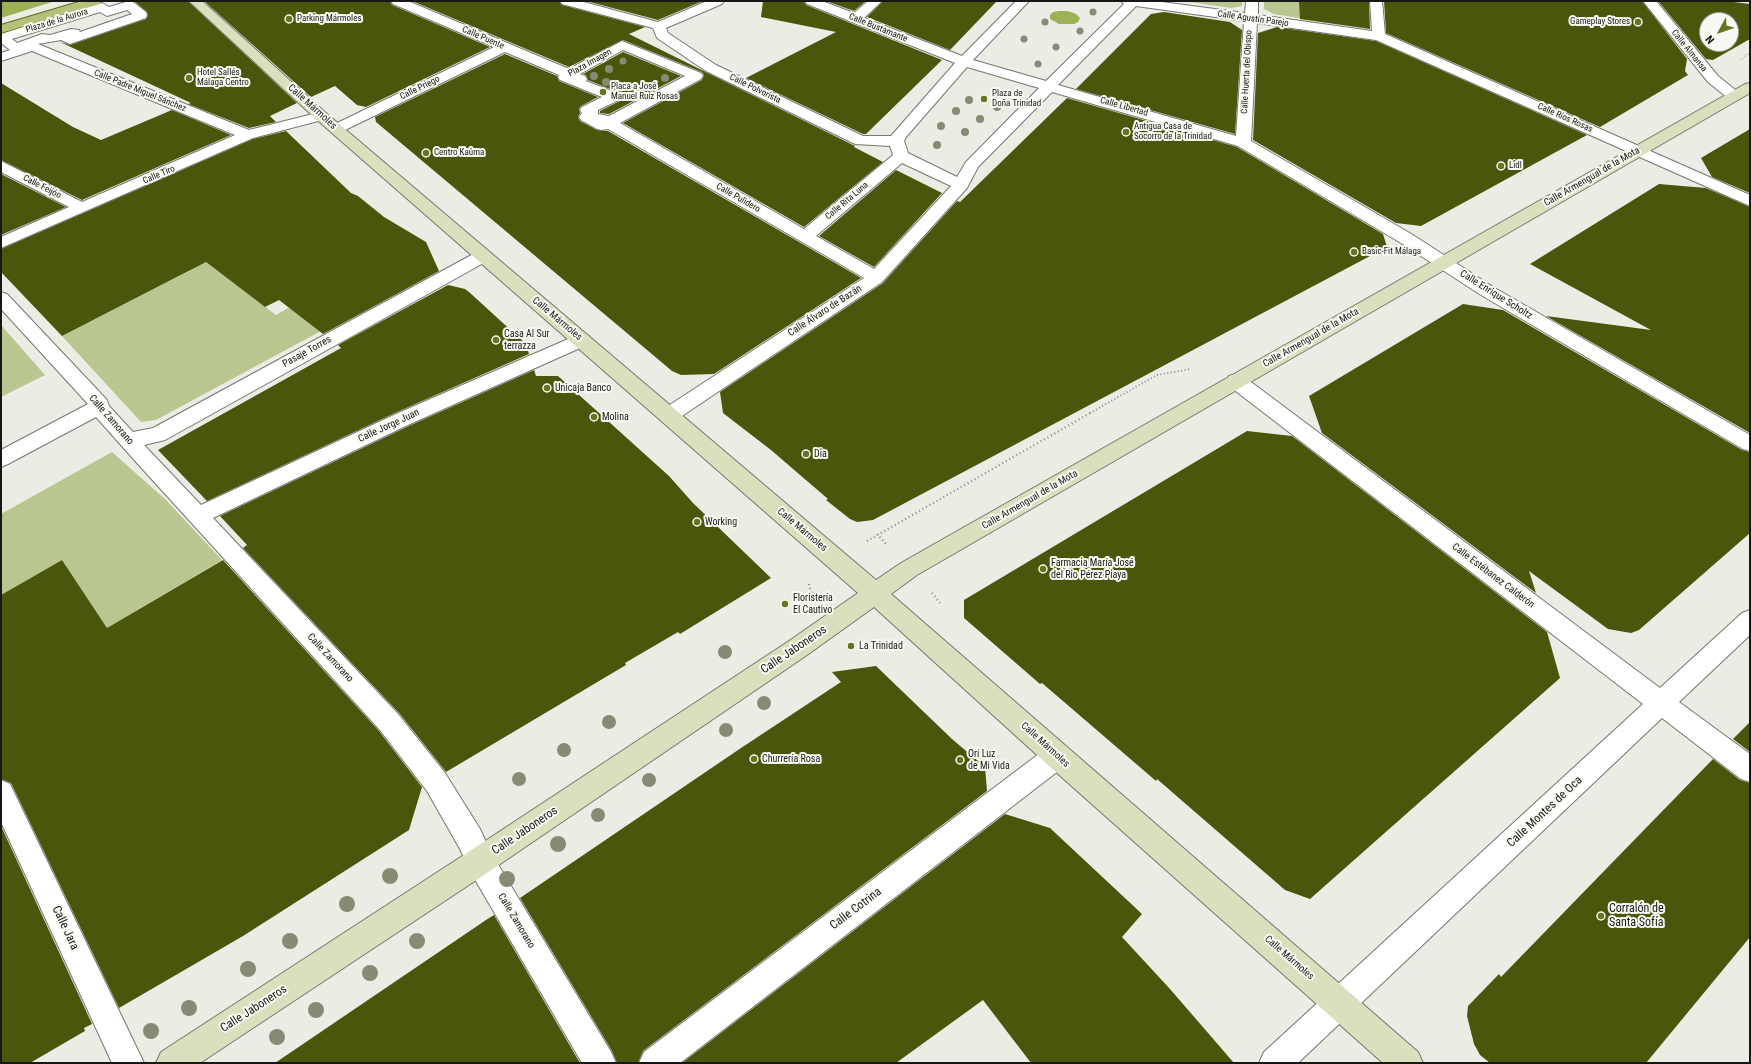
<!DOCTYPE html>
<html>
<head>
<meta charset="utf-8">
<style>
  body { margin:0 }
  #map { position:relative; width:1751px; height:1064px; overflow:hidden; background:#ebede5; font-family:"Roboto Condensed",sans-serif }
  canvas { display:block }
  .frame { position:absolute; inset:0; border:2px solid #171715; pointer-events:none }
  .north { position:absolute; left:1699px; top:12px; width:40px; height:40px; box-sizing:border-box; background:#f8faf2; border:1px solid #9e9f9a; border-radius:50%; rotate:230deg; font-size:11px; font-weight:700; line-height:16px; text-align:center; color:#171715 }
  .north::after { content:''; display:block; margin:auto; width:14px; height:18px; background:#647421; clip-path:polygon(50% 0,100% 100%,50% 72%,0 100%) }
</style>
</head>
<body>
<div id="map">
<canvas width="1751" height="1064"></canvas>
<div class="frame"></div>
<div class="north">N</div>
</div>
<script>
const ctx = document.querySelector('canvas').getContext('2d');
ctx.lineJoin = 'round';
function fill(path, color) { ctx.fillStyle = color; ctx.fill(path, 'evenodd'); }
const toPath = rows => new Path2D(rows.map(r => 'M' + r).join(''));
function trace(path, color, width, dash) { ctx.strokeStyle = color; ctx.lineWidth = width; ctx.lineCap = dash ? 'butt' : 'round'; ctx.setLineDash(dash || []); ctx.stroke(path); }
function label(font, color, halo, rows, align = 'center') {
  ctx.font = font + ' "Roboto Condensed",sans-serif'; ctx.lineWidth = 4; ctx.setLineDash([]); ctx.textBaseline = 'middle'; ctx.strokeStyle = halo; ctx.fillStyle = color; for (const [text, x, y, turn = 0] of rows) {
    ctx.save(); ctx.translate(x, y); ctx.rotate((+turn || 0) * Math.PI / 180); ctx.textAlign = isNaN(turn) ? turn : align; if (halo) ctx.strokeText(text, 0, 0); ctx.fillText(text, 0, 0); ctx.restore();
  }
}
fill(toPath([
  [1183,1,1242,1,1242,6,1231,8],
  [1264,1,1299,1,1329,23,1274,14,1264,9],
  [194,253,276,315,295,304,358,311,156,420,141,422,62,336,189,271],
  [1,325,45,375,1,397],
  [112,452,166,500,222,560,107,628,62,560,1,595,1,514]
]), '#b9c690');
fill(toPath([
  [1,1,55,1,1,18],
  [1059,11,1068,11,1076,14,1080,18,1078,22,1074,24,1059,24,1050,19,1050,15,1053,12]
]), '#9db157');
fill(toPath([
  [134,1,188,1,297,103,270,116,276,122,249,128,188,104,191,103,60,42,70,45,146,19,148,15,147,12],
  [204,1,390,1,392,5,490,47,366,107,357,105,335,86,311,97],
  [412,1,559,1,562,5,645,27,629,34,855,146,854,147,883,162,804,227,623,123,702,80,704,75,702,72,623,40,569,67],
  [586,1,703,1,658,20],
  [763,1,804,1,806,5,942,60,866,134,863,134,746,78,836,32,761,17],
  [826,1,866,1,854,11],
  [883,1,997,1,950,50,867,17],
  [1299,1,1369,1,1370,29,1300,19],
  [1384,1,1642,1,1687,59,1685,71,1688,75,1600,127,1386,33],
  [1658,1,1726,1,1750,4,1750,39,1713,60,1706,59],
  [1707,20,1731,20,1731,44,1707,44],
  [1164,12,1230,22,1242,30,1235,134,1076,89,1151,14],
  [1277,27,1376,41,1587,135,1421,226,1396,223,1253,140,1258,33],
  [623,52,681,76,609,114,600,113,600,111,620,101,622,96,620,93,588,80,586,75,583,74],
  [505,54,557,76,559,81,598,97,581,106,579,109,580,113,578,117,580,121,597,130,608,131,861,278,714,374,681,375,672,371,376,122,375,117],
  [1,83,73,127,101,140,172,110,231,135,82,200,1,160],
  [1067,98,1237,147,1383,234,1387,247,873,520,857,522,850,519,826,500,828,499,771,450,723,413,720,392,883,283,957,201,960,202],
  [1750,129,1750,193,1712,177,1701,158],
  [286,131,351,193,358,196,384,217,426,242,439,271,323,334,279,300,265,307,206,262,62,336,1,272,1,249,253,139],
  [896,170,942,193,874,267,819,236],
  [1,174,66,207,1,235],
  [1659,184,1706,188,1750,207,1750,433,1546,316,1651,330,1530,264],
  [448,285,465,289,469,292,526,344,529,354,395,413,207,501,158,450,341,348,338,345],
  [1463,304,1503,310,1742,450,1750,452,1750,533,1639,630,1631,633,1608,629,1529,571,1536,593,1322,433,1309,396],
  [534,370,536,376,558,376,669,476,693,503,771,578,680,634,678,632,625,663,626,665,446,772,399,713,243,548,247,545,220,516,411,425],
  [1247,431,1292,436,1547,632,1560,678,1310,899,1285,890,1157,779,1156,781,1042,683,1040,684,964,618,964,600],
  [62,560,107,628,223,560,379,731,422,787,409,830,243,936,119,1008,11,783,1,779,1,595],
  [876,666,952,739,985,767,987,791,643,1051,638,1063,617,1063,612,1051,520,898,741,748,841,682,832,672],
  [1750,722,1750,752,1733,739],
  [1713,759,1740,780,1750,783,1750,937,1646,1063,1490,1063,1480,1055,1474,1044,1467,1016,1468,1006,1499,974,1501,977],
  [1005,814,1050,828,1142,914,1122,937,1170,989,1234,1063,1031,1063,983,1000,896,1063,682,1063],
  [1,826,92,1024,84,1028,85,1031,30,1063,1,1063],
  [494,915,580,1063,275,1063,486,920]
]), '#49560b');
const street = toPath([
  [129,1,133,2,146,12,147,15,146,18,70,44,61,40,38,44,249,130,321,112,326,113,328,116,326,119,253,138,1,248,1,237,69,207,1,172,1,161,82,202,235,135,32,51,1,61,1,53,10,50,1,43,1,34,98,4,102,3,109,7,129,1],
  [127,10,132,14,80,32,79,30,71,29,50,35,42,34,17,43,12,39,100,12,107,16,127,10],
  [391,1,408,1,569,69,622,41,701,73,703,76,701,79,620,123,804,229,893,155,890,146,855,144,706,71,657,38,653,28,562,4,560,1,580,1,658,22,707,1,724,1,722,4,666,28,668,33,716,65,863,136,891,136,955,63,807,4,805,1,822,1,854,13,868,1,882,1,864,18,962,56,1016,1,1029,1,973,60,1046,81,1124,4,1121,1,1154,1,1245,13,1246,1,1258,1,1258,15,1372,31,1370,1,1382,1,1385,34,1750,195,1750,206,1376,40,1257,23,1251,141,1413,235,1493,287,1750,435,1750,451,1743,449,1481,295,1401,243,1238,146,1052,92,978,167,967,188,882,282,676,420,669,422,662,420,659,415,662,410,864,278,608,129,602,130,597,129,581,120,579,117,582,113,580,110,582,107,602,97,560,80,558,77,559,75,505,52,341,132,336,133,331,132,329,129,331,126,494,47,393,4,391,1],
  [1136,6,1244,21,1236,136,1058,85,1136,6],
  [623,50,685,76,609,116,598,114,598,110,619,100,621,97,619,94,586,81,587,79,585,76,580,74,623,50],
  [967,67,1039,88,966,162,957,177,908,153,904,141,906,137,967,67],
  [902,163,951,186,874,269,816,236,902,163],
  [1643,1,1656,1,1718,76,1739,93,1741,96,1739,99,1734,100,1729,99,1708,82,1643,1],
  [483,251,489,252,492,256,489,260,165,440,144,445,201,505,396,414,575,336,582,334,589,336,591,340,589,344,410,424,213,518,398,714,445,773,480,829,490,851,611,1052,616,1063,582,1063,470,871,460,849,427,791,380,730,137,463,96,417,8,464,1,467,1,450,88,404,1,309,1,292,7,294,107,400,109,406,133,432,153,428,477,252,483,251],
  [1236,374,1243,376,1660,688,1742,613,1750,610,1750,635,1679,702,1750,754,1750,782,1741,779,1662,718,1298,1063,1259,1063,1264,1052,1643,704,1229,386,1226,381,1229,376,1236,374],
  [1057,744,1066,747,1070,756,1066,765,680,1063,639,1063,644,1052,1048,747,1057,744],
  [1,780,10,784,144,1063,112,1063,1,822,1,780]
]);
const secondary = toPath([
  [189,1,202,1,326,113,876,580,901,563,1745,84,1750,83,1750,93,917,575,891,594,1418,1052,1423,1063,1383,1063,1048,765,874,607,807,655,490,871,200,1063,156,1063,161,1052,470,851,789,641,858,593,316,119,189,1]
]);
const primary = toPath([
  [82,1,102,1,100,4,1,33,1,25,82,1]
]);
trace(street, '#757770', 2);
trace(secondary, '#757770', 2);
trace(primary, '#5d6b1e', 2);
trace(toPath([
  [1741,60,1747,54,1750,54]
]), '#8c8d88', 1.5, [0.5, 2]);
trace(toPath([
  [1090,413,1157,375,1191,369]
]), '#8c8d88', 2, [1, 2.5]);
trace(toPath([
  [877,534,886,544],
  [867,541,1092,412],
  [809,584,812,596],
  [932,593,940,603]
]), '#8c8d88', 2.5, [1, 3]);
fill(street, '#fff');
fill(secondary, '#dae0bd');
fill(primary, '#b5c17b');
ctx.fillStyle = '#868b73';
for (const [x, y, r] of [
  [1093,12,3.5],
  [1045,22,3.5],
  [1080,31,3.5],
  [1024,39,3.5],
  [1056,47,3.5],
  [623,61,3.5],
  [1038,64,3.5],
  [609,69,4],
  [594,76,4],
  [665,78,4],
  [606,82,4],
  [650,87,4],
  [619,89,4],
  [635,97,4],
  [969,100,4],
  [997,107,4],
  [956,111,4],
  [980,119,4],
  [941,126,4],
  [965,132,4],
  [937,145,4],
  [725,652,7],
  [764,703,7],
  [609,722,7],
  [726,730,7],
  [564,750,7],
  [519,779,7],
  [649,780,7],
  [598,815,7],
  [558,844,8],
  [390,876,8],
  [507,879,8],
  [347,904,8],
  [290,941,8],
  [417,941,8],
  [248,969,8],
  [370,973,8],
  [189,1008,8],
  [316,1010,8],
  [151,1031,8],
  [277,1037,8]
]) { ctx.beginPath(); ctx.arc(x, y, r, 0, 2 * Math.PI); ctx.fill(); }
for (const [x, y, r, color] of [
  [289,19,4,"#647421"],
  [1638,22,4,"#647421"],
  [189,78,4,"#647421"],
  [603,92,4,"#647421"],
  [984,99,4,"#647421"],
  [1126,132,4,"#647421"],
  [426,153,4,"#647421"],
  [1501,166,4,"#647421"],
  [1354,252,4,"#647421"],
  [496,340,4,"#647421"],
  [547,388,4,"#647421"],
  [594,417,4,"#647421"],
  [806,454,4,"#647421"],
  [697,522,4,"#647421"],
  [1043,569,4,"#647421"],
  [785,604,4,"#647421"],
  [851,646,4,"#647421"],
  [754,759,4,"#647421"],
  [960,760,4,"#647421"],
  [1601,916,4,"#647421"]
]) { const dot = new Path2D(); dot.arc(x, y, r, 0, 2 * Math.PI); ctx.fillStyle = color; ctx.fill(dot); trace(dot, '#f8faf2', 1.5); }
label('9px', '#171715', '#f8faf2', [
  ["Parking Mármoles",297,19],
  ["Gameplay Stores",1630,22,"right"],
  ["Hotel Sallés",197,73],
  ["Málaga Centro",197,83],
  ["Placa a José",611,87],
  ["Manuel Ruiz Rosas",611,97],
  ["Plaza de",992,94],
  ["Doña Trinidad",992,104],
  ["Antigua Casa de",1134,127],
  ["Socorro de la Trinidad",1134,137],
  ["Centro Kaûma",434,153],
  ["Lidl",1509,166],
  ["Basic-Fit Málaga",1362,252]
], 'left');
label('9px', '#171715', '#f8faf2', [
  ["Calle Agustín Parejo",1253,19,8],
  ["Plaza de la Aurora",57,21,-17],
  ["Calle Bustamante",878,28,22],
  ["Calle Puente",483,38,23],
  ["Calle Almansa",1689,51,51],
  ["Plaza Imagen",590,63,-29],
  ["Calle Huerta del Obispo",1247,72,-87],
  ["Calle Priego",420,88,-26],
  ["Calle Polvorista",755,89,26],
  ["Calle Padre Miguel Sánchez",140,91,22],
  ["Calle Libertad",1124,107,16],
  ["Calle Ríos Rosas",1565,118,24],
  ["Calle Tiro",159,175,-23],
  ["Calle Feijóo",42,187,27],
  ["Calle Pulidero",738,198,30],
  ["Calle Rita Luna",847,201,-40]
]);
label('10px', '#171715', '#f8faf2', [
  ["Calle Mármoles",312,107,42],
  ["Calle Armengual de la Mota",1592,177,-30],
  ["Calle Enrique Scholtz",1496,295,32],
  ["Calle Álvaro de Bazán",825,311,-33],
  ["Calle Mármoles",557,319,40],
  ["Calle Armengual de la Mota",1311,338,-30],
  ["Pasaje Torres",307,352,-29],
  ["Calle Zamorano",111,420,49],
  ["Calle Jorge Juan",389,426,-25],
  ["Calle Armengual de la Mota",1030,500,-30],
  ["Calle Mármoles",802,530,40],
  ["Calle Estébanez Calderón",1493,576,37],
  ["Calle Zamorano",330,658,47],
  ["Calle Mármoles",1045,745,42],
  ["Calle Zamorano",516,921,59],
  ["Calle Mármoles",1289,958,41]
]);
label('10px', '#171715', '#f8faf2', [
  ["Casa Al Sur",504,334],
  ["terrazza",504,346],
  ["Unicaja Banco",555,388],
  ["Molina",602,417],
  ["Dia",814,454],
  ["Working",705,522],
  ["Farmacia María José",1051,563],
  ["del Rio Pérez Piaya",1051,575],
  ["Floristería",793,598],
  ["El Cautivo",793,610],
  ["La Trinidad",859,646],
  ["Ori Luz",968,754],
  ["de Mi Vida",968,766],
  ["Churrería Rosa",762,759]
], 'left');
label('12px', '#171715', '#f8faf2', [
  ["Calle Jaboneros",794,650,-34],
  ["Calle Montes de Oca",1545,812,-43],
  ["Calle Jaboneros",525,831,-34],
  ["Calle Cotrina",856,909,-37],
  ["Calle Jara",65,928,65],
  ["Calle Jaboneros",254,1009,-33]
]);
label('12px', '#171715', '#f8faf2', [
  ["Corralón de",1609,909],
  ["Santa Sofía",1609,923]
], 'left');
</script>
</body>
</html>
